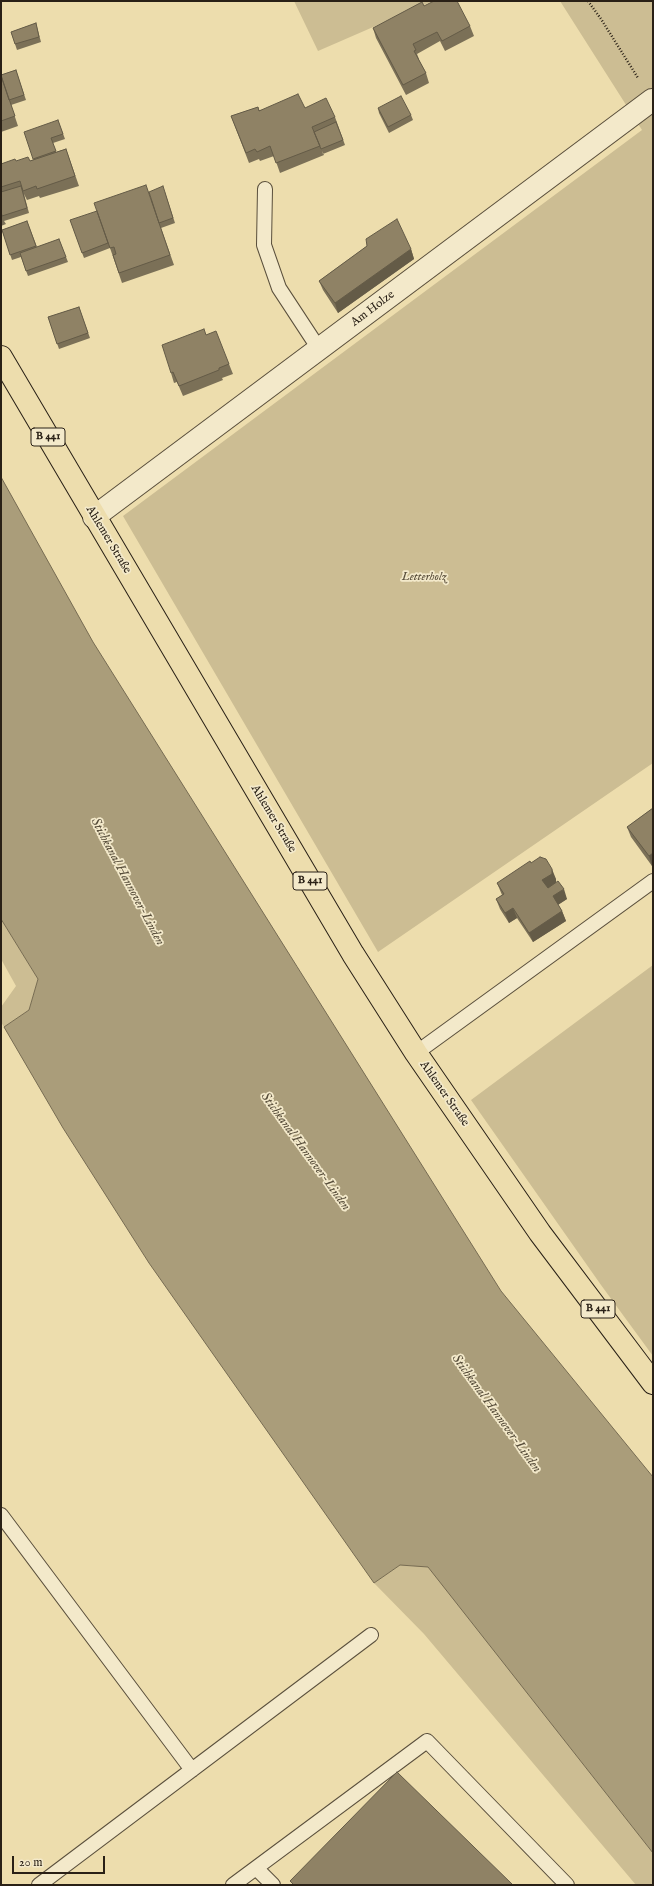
<!DOCTYPE html>
<html>
<head>
<meta charset="utf-8">
<style>
  body { margin:0 }
  #map { position:relative; width:654px; height:1886px; overflow:hidden; background:#edddad; font-family:"IM FELL English",serif }
  canvas { display:block }
  .frame { position:absolute; inset:0; border:2px solid #292016; pointer-events:none }
  .scale { position:absolute; left:12px; top:1856px; width:93px; height:18px; box-sizing:border-box; border:2px solid #292016; border-top:0; padding-left:5px; font-size:12px; line-height:14px; white-space:nowrap; color:#292016; -webkit-text-stroke:3px #f3e9ca; paint-order:stroke }
</style>
</head>
<body>
<div id="map">
<canvas width="654" height="1886"></canvas>
<div class="frame"></div>
<div class="scale">20 m</div>
</div>
<script>
const ctx = document.querySelector('canvas').getContext('2d');
ctx.lineJoin = 'round';
function fill(path, color) { ctx.fillStyle = color; ctx.fill(path, 'evenodd'); }
const toPath = rows => new Path2D(rows.map(r => 'M' + r).join(''));
function trace(path, color, width, dash) { ctx.strokeStyle = color; ctx.lineWidth = width; ctx.lineCap = dash ? 'butt' : 'round'; ctx.setLineDash(dash || []); ctx.stroke(path); }
function label(font, color, halo, rows, align = 'center') {
  ctx.font = font + ' "IM FELL English",serif'; ctx.lineWidth = 3.5; ctx.setLineDash([]); ctx.textBaseline = 'middle'; ctx.strokeStyle = halo; ctx.fillStyle = color; for (const [text, x, y, turn = 0] of rows) {
    ctx.save(); ctx.translate(x, y); ctx.rotate((+turn || 0) * Math.PI / 180); ctx.textAlign = isNaN(turn) ? turn : align; if (halo) ctx.strokeText(text, 0, 0); ctx.fillText(text, 0, 0); ctx.restore();
  }
}
fill(toPath([
  [294,1,433,1,318,51],
  [560,1,653,1,653,763,378,952,123,516,642,130],
  [1,919,38,979,29,1010,4,1027,1,1022,1,1007,16,986,1,959],
  [653,965,653,1356,601,1285,471,1100],
  [400,1565,428,1566,653,1853,653,1885,636,1885,424,1634,374,1583]
]), '#ccbd93');
const water = toPath([
  [1,477,93,642,501,1291,653,1477,653,1853,428,1567,400,1565,374,1583,149,1263,63,1128,4,1027,29,1010,38,979,1,919,1,477]
]);
fill(water, '#aa9d7a');
trace(water, '#766b52', 1);
const lane = toPath([
  [265,189,264,245,279,288,319,349],
  [416,1053,653,881],
  [1,1515,192,1770],
  [256,1868,273,1885],
  [39,1885,371,1635],
  [233,1885,427,1741,567,1885]
]);
const street = toPath([
  [94,517,652,100]
]);
const primary = toPath([
  [1,357,353,954,416,1053,540,1233,653,1383]
]);
trace(lane, '#5a4f3c', 16);
trace(street, '#5a4f3c', 24);
trace(primary, '#292016', 24);
trace(toPath([
  [588,1,601,19,638,78]
]), '#292016', 2.5, [1, 2]);
trace(lane, '#f3e9ca', 14);
trace(street, '#f3e9ca', 22);
trace(primary, '#edddad', 22);
fill(toPath([
  [424,6,470,26,474,36,445,51,440,41,417,54,419,59,419,60,426,73,429,83,406,95,376,38,373,28],
  [36,23,41,42,17,50,11,32],
  [16,70,26,100,11,105,10,102,18,126,1,132,1,75],
  [258,107,259,110,305,108,335,117,345,145,323,154,322,151,324,155,280,173,274,156,260,161,259,159,249,163,231,116],
  [378,108,411,115,413,120,389,133,379,113],
  [58,120,65,139,53,143,56,152,66,149,79,186,40,198,39,196,27,200,24,194,29,213,4,221,6,224,1,226,1,164,16,161,30,161,34,159],
  [165,192,175,223,161,228,174,265,122,283,110,248,84,258,70,220,151,200],
  [27,221,37,247,59,239,68,262,28,276,21,257,12,260,2,230],
  [367,246,411,249,414,259,338,313,323,290,319,281],
  [79,307,90,338,59,349,48,317],
  [206,335,229,364,233,374,222,378,223,380,183,396,177,382,174,383,171,373],
  [653,808,652,866,631,837,627,827],
  [531,863,556,879,556,883,567,899,558,905,562,911,566,921,533,942,517,918,509,923,500,909,496,899,502,895,497,883]
]), '#7b7057');
fill(toPath([
  [411,249,414,259,338,313,335,303],
  [653,853,653,866,652,866,649,856],
  [552,869,556,879,556,884,546,890,542,880],
  [564,889,567,899,556,906,553,896],
  [513,908,517,918,509,923,505,913],
  [562,911,566,921,533,942,529,933]
]), '#645b47');
const building = toPath([
  [434,1,457,1,470,26,442,41,437,32,413,44,416,50,414,51,426,73,403,85,373,28,422,2,424,6,434,1],
  [36,23,39,37,15,44,11,32,36,23],
  [16,70,24,95,9,100,1,75,16,70],
  [1,76,15,116,1,121,1,76],
  [298,94,305,108,326,98,335,117,312,127,320,146,276,163,270,146,257,152,255,149,246,153,231,116,258,107,259,111,298,94],
  [401,96,411,115,388,127,378,108,401,96],
  [58,120,63,134,51,138,56,151,33,159,24,132,58,120],
  [336,122,343,140,321,149,314,132,336,122],
  [66,149,75,176,37,189,36,186,23,191,20,181,1,187,1,164,15,159,16,161,28,157,30,161,66,149],
  [146,185,170,255,119,273,113,255,116,254,114,247,110,248,94,203,146,185],
  [21,186,27,208,2,216,1,211,1,192,21,186],
  [163,186,173,218,159,223,149,192,163,186],
  [97,211,108,243,82,253,70,220,97,211],
  [397,219,411,249,335,303,319,281,367,246,366,239,397,219],
  [27,221,36,246,10,255,2,230,27,221],
  [59,239,66,257,26,271,20,253,59,239],
  [79,307,88,333,57,344,48,317,79,307],
  [204,329,206,335,216,331,229,364,219,368,219,370,179,386,173,372,171,373,162,345,204,329],
  [653,808,653,853,649,856,627,827,653,808],
  [540,857,546,859,552,869,552,874,542,880,548,888,558,881,564,889,553,896,562,911,529,933,513,908,505,913,496,899,504,894,497,883,530,861,531,863,540,857],
  [397,1772,513,1885,294,1885,290,1881,397,1772]
]);
fill(building, '#8f8265');
trace(building, '#645b47', 1);
for (const [x, y, w] of [
  [48,437,34],
  [310,881,34],
  [598,1309,34]
]) { const box = new Path2D(); box.roundRect(x - w / 2, y - 9, w, 18, 3); ctx.fillStyle = '#f3e9ca'; ctx.fill(box); trace(box, '#292016', 1); }
label('bold 11px', '#292016', null, [
  ["B 441",48,437],
  ["B 441",310,881],
  ["B 441",598,1309]
]);
label('12px', '#292016', '#f3e9ca', [
  ["Am Holze",373,309,-37],
  ["Ahlemer Straße",108,540,59],
  ["Ahlemer Straße",273,819,59],
  ["Ahlemer Straße",444,1094,55]
]);
label('italic 12px', '#5a4f3c', '#f3e9ca', [
  ["Letterholz",424,578]
]);
label('italic 13px', '#564c39', '#f3e9ca', [
  ["Stichkanal Hannover-Linden",127,882,62],
  ["Stichkanal Hannover-Linden",305,1152,54],
  ["Stichkanal Hannover-Linden",496,1414,54]
]);
</script>
</body>
</html>
